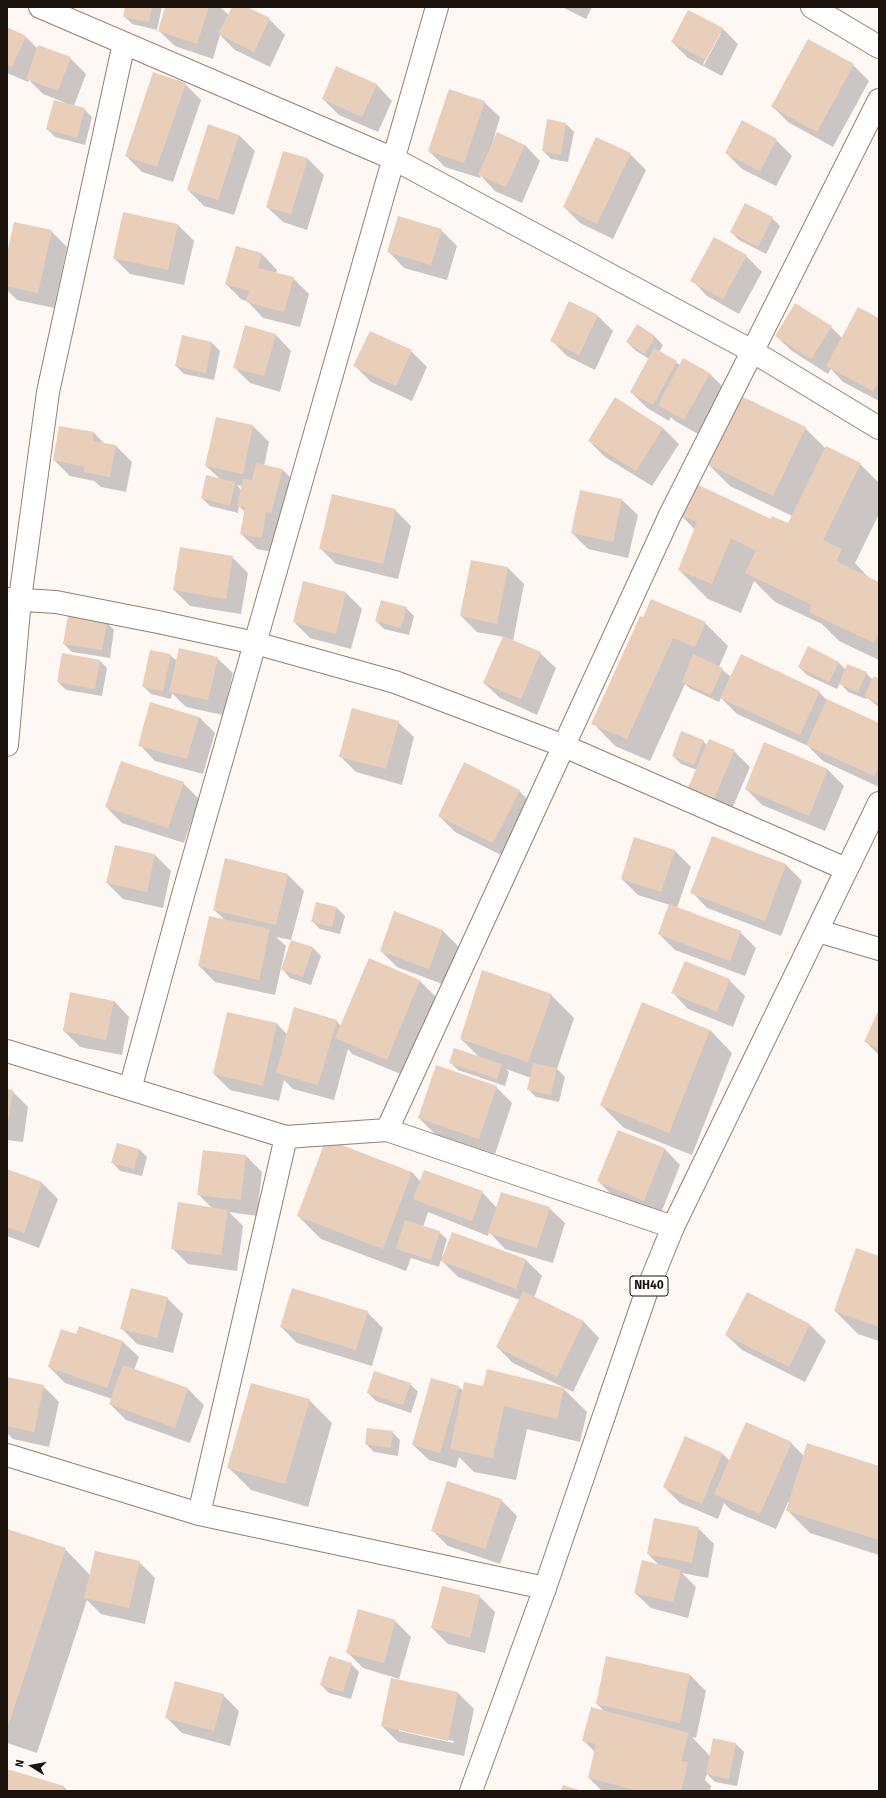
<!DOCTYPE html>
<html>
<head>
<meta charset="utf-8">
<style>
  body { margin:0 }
  #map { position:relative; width:886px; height:1798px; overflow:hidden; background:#fef8f4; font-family:"Fira Sans",sans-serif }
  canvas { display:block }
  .frame { position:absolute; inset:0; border:8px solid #1c130c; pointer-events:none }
  .north { position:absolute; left:12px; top:1746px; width:40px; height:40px; -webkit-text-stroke:3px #fff; paint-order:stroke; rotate:281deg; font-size:11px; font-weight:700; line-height:16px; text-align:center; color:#1c130c }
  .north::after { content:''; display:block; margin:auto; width:14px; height:18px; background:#1c130c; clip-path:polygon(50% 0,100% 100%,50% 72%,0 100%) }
</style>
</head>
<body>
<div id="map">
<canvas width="886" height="1798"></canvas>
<div class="frame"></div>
<div class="north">N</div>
</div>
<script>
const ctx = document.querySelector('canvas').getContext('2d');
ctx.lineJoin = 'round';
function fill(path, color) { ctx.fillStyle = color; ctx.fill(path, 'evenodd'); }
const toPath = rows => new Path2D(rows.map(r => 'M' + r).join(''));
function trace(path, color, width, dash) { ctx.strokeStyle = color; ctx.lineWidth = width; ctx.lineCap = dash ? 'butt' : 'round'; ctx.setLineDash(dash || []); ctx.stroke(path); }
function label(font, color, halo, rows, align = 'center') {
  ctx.font = font + ' "Fira Sans",sans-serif'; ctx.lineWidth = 3.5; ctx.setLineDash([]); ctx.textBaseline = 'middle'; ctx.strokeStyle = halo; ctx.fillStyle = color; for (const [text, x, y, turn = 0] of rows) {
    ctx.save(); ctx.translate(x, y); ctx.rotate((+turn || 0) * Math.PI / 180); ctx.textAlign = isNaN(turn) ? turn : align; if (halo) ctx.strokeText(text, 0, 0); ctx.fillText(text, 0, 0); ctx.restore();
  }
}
fill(toPath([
  [126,7,162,7,157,30,132,24,124,16],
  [166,7,220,7,229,15,233,7,245,7,269,19,285,35,270,67,235,50,220,35,213,59,175,46,159,31],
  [562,7,592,7,586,19],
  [7,28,26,37,38,49,70,58,86,74,74,106,84,109,92,117,85,145,55,137,47,129,66,103,43,94,29,80,28,82,7,73],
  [722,28,738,44,722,76,688,58,672,42],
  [719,33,721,33,704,65,703,64],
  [853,65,869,81,833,147,788,122,772,106],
  [185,84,201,100,173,182,142,172,126,156],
  [377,85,392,101,378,132,339,115,323,99],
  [484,102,500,117,493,141,525,145,540,161,522,203,495,191,481,176,480,178,445,167,429,151],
  [566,124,574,132,568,162,551,159,543,151],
  [239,135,255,151,234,215,204,206,188,190],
  [776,140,792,156,776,186,742,169,726,153],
  [284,152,308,159,324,175,307,230,283,222,267,207],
  [630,154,646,170,613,239,580,223,564,207],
  [124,213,178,225,194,241,184,285,130,274,114,258],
  [772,218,780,226,766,254,739,240,731,232],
  [441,230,457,246,447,280,404,268,389,252],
  [51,231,67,247,54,308,17,300,7,290,7,258],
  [262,254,277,270,276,274,293,278,309,294,300,327,263,318,247,301,242,300,226,284],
  [746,256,762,272,739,314,707,296,692,280],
  [598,316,613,331,595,370,567,356,551,340],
  [879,319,879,401,843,382,831,369,828,374,792,351,776,336,831,327,842,338],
  [637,326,655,337,663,345,659,352,680,365,683,360,710,374,726,390,700,435,675,421,671,417,669,421,647,408,631,392,649,359,635,350,627,342],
  [276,335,291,351,280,392,250,383,234,367],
  [183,336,212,343,220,351,214,380,184,374,176,366],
  [411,351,427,367,412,401,371,382,355,366],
  [615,398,663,428,679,444,652,486,605,457,589,441],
  [253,426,269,442,264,466,283,470,299,486,278,553,257,549,241,534,245,512,239,506,238,513,210,506,202,498,220,479,206,466],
  [237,485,242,486,241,490],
  [805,428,826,449,860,464,879,483,879,514,855,563,870,579,879,583,879,660,839,641,822,624,775,602,754,581,741,613,708,599,679,570,695,530,679,513,771,521,788,524,792,516,730,486,707,463],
  [94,433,105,444,116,446,132,462,126,492,101,487,94,481,70,476,54,460],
  [622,500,638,515,628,558,588,549,572,533],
  [395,510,411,526,398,579,336,564,320,548],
  [232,557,248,573,241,614,190,606,174,590],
  [472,561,508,568,524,584,513,641,540,653,556,668,537,715,500,698,484,683,504,637,477,632,461,616],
  [304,582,346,593,362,609,351,649,310,638,294,622],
  [406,608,414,616,409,635,384,629,376,621],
  [640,617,705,623,728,646,719,667,731,677,819,692,828,701,879,724,879,787,823,761,808,746,737,714,721,698,719,702,691,689,685,684,650,761,615,746,593,723],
  [106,622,114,630,110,658,72,652,64,644],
  [170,655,177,661,217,658,233,673,223,715,186,707,172,693,171,699,151,694,143,686],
  [99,660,107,668,102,696,66,690,58,682],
  [838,662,846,670,866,673,873,680,879,680,879,707,867,698,866,699,848,692,840,683,837,689,807,675,799,667],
  [199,717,215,733,203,774,155,761,140,745],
  [398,722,414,737,402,785,356,772,340,756],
  [703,741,707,745,734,751,750,767,729,816,704,806,697,770,681,764,673,756],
  [764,743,828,770,844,786,825,831,762,805,746,789],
  [183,783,199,799,184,843,122,823,106,807],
  [519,791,535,806,509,859,455,832,439,816],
  [712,838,786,865,802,881,781,936,707,908,692,892],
  [115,846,155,855,171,871,163,908,123,899,107,883],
  [675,851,691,867,677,908,740,932,756,948,745,976,675,950,659,934,670,905,638,895,622,879],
  [226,860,288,875,304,891,291,940,276,937,286,946,275,995,215,982,199,966,225,920,214,910],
  [337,908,345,916,340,934,320,929,312,921],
  [395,913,443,931,459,947,445,985,397,967,381,951],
  [292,941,313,948,321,956,311,985,290,978,282,969],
  [369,959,420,981,436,997,403,1075,352,1054,348,1049,334,1100,293,1089,284,1080,279,1101,230,1090,214,1074,277,1024,288,1035,336,1020,341,1026],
  [729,980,745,996,733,1027,688,1009,673,993],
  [551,995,574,1018,557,1069,565,1077,559,1102,536,1097,528,1089,531,1078,506,1069,509,1072,505,1086,458,1070,450,1062,479,1057,461,1039],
  [114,1001,129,1017,122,1055,80,1047,64,1031],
  [879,1011,879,1055,865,1041],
  [710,1030,732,1053,692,1155,624,1128,601,1105],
  [496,1087,512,1103,495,1154,435,1134,419,1118],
  [7,1091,12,1091,28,1107,23,1142,7,1140],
  [619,1131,665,1149,680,1165,660,1216,614,1197,598,1181],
  [118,1144,139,1149,147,1157,142,1176,120,1171,113,1163],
  [204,1151,246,1156,262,1172,257,1216,229,1212,243,1226,237,1271,188,1264,172,1248,212,1208,198,1194],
  [7,1170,42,1183,58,1199,39,1248,7,1236],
  [412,1172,420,1181,482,1192,497,1208,549,1208,565,1223,553,1263,505,1249,489,1232,488,1236,428,1212,423,1227,439,1232,447,1239,442,1256,444,1257,452,1233,526,1260,542,1276,534,1298,584,1322,599,1338,573,1392,513,1363,497,1347,520,1300,458,1277,441,1260,439,1267,411,1258,406,1271,321,1239,298,1216],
  [879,1257,879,1341,858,1334,835,1311],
  [747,1294,810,1325,826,1341,805,1382,742,1350,726,1335],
  [167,1298,183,1314,173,1353,137,1344,121,1328],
  [367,1312,383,1328,372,1366,297,1343,281,1327],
  [77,1335,123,1342,139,1357,134,1370,188,1389,204,1405,190,1443,126,1420,110,1404,112,1399,65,1383,49,1367],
  [488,1370,564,1389,587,1412,580,1442,527,1429,516,1480,474,1472,459,1457,456,1468,429,1460,413,1445,459,1387,463,1391,483,1387],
  [7,1378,43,1386,59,1402,49,1447,13,1439,7,1433],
  [410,1384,418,1392,411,1413,376,1401,368,1393],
  [309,1400,332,1423,308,1507,251,1490,228,1467],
  [392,1432,400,1440,398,1456,374,1452,366,1444],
  [685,1438,723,1454,730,1461,791,1443,804,1456,879,1467,879,1555,810,1533,787,1510,790,1502,788,1502,776,1529,731,1510,724,1503,718,1519,680,1503,664,1487],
  [501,1500,517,1516,500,1564,448,1546,432,1530],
  [698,1528,714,1544,708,1578,682,1573,696,1587,688,1618,651,1608,635,1593,660,1566,648,1554],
  [7,1530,65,1549,90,1575,139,1562,155,1578,145,1624,101,1614,87,1600,37,1753,7,1743],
  [479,1596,495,1612,485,1653,448,1644,432,1628],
  [395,1621,411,1637,399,1679,363,1668,347,1652],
  [607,1657,690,1675,706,1691,696,1738,692,1737,710,1756,736,1744,744,1752,737,1786,715,1782,707,1774,705,1780,711,1786,710,1791,602,1791,589,1778,595,1752,584,1741,605,1712,597,1704],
  [351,1664,359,1672,351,1699,329,1693,321,1685],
  [392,1679,458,1693,474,1709,464,1756,398,1742,382,1726],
  [399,1729,454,1741,453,1743,399,1731],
  [223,1695,239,1711,230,1746,182,1733,166,1717],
  [7,1770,64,1787,68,1791,7,1791]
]), '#0003');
fill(toPath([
  [125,7,152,7,149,22,123,17],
  [165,7,209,7,197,44,158,31],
  [232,7,247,7,270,18,254,52,218,34],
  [688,10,723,28,706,60,671,42],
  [7,27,26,36,12,67,7,65],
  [808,39,854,64,817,132,771,107],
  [38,45,71,57,58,91,26,79],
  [336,66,377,84,362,117,322,99],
  [153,72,186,83,157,167,125,156],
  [449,89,485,101,464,163,428,151],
  [54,100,85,108,77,138,46,129],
  [547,119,566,123,561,155,542,151],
  [742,120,777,139,760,171,725,153],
  [208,124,239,135,218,200,187,190],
  [497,132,525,145,506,187,478,175],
  [596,137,631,153,597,224,563,207],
  [283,151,308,158,291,214,266,207],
  [745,203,773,217,758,247,730,232],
  [123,212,178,224,168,270,113,258],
  [398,216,442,229,431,265,387,252],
  [14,222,52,230,38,293,7,286,7,253],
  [714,237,747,255,723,299,690,281],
  [236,246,262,253,258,268,294,277,284,312,246,302,249,291,225,284],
  [569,301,598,315,579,355,550,341],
  [795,303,832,326,811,359,775,336],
  [858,307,879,318,879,380,873,391,826,366],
  [637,324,655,336,645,354,626,342],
  [245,325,276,334,264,376,233,368],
  [370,331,412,350,396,386,353,366],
  [182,335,212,342,206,373,175,366],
  [654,348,677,361,653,405,630,392],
  [683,358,710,373,684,420,658,405],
  [739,395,806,427,773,496,706,463],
  [615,397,663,428,636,471,588,441],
  [216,417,253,425,243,474,205,466],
  [59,426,94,432,93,441,116,445,110,477,84,472,85,467,53,460],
  [826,446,861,463,823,540,842,549,836,561,879,582,879,631,874,643,809,612,812,605,745,573,756,551,731,538,712,584,678,570,697,522,677,514,692,482,771,519,772,516,788,523],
  [256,463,283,469,271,513,266,512,262,538,240,534,245,507,237,506,243,479,252,480],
  [206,475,235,482,230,506,201,498],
  [580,490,622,499,613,542,571,533],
  [332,494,396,509,383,564,319,549],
  [180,547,233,556,226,599,173,590],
  [471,560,508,567,497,624,460,616],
  [303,581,346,592,336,634,293,622],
  [651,599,706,622,695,647,673,638,627,739,591,724,640,616,643,617],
  [381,600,407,607,401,628,375,621],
  [68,615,107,621,102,650,63,644],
  [503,636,541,652,521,699,483,683],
  [808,646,839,662,829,682,798,667],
  [179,648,218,657,208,700,169,692],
  [150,650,171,654,163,691,142,687],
  [62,653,100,660,95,689,57,682],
  [693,654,723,668,711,695,682,682],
  [741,654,820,691,800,735,720,698],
  [847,664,867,672,858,692,839,684],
  [874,676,879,679,879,704,864,696],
  [827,699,879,723,879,765,874,776,806,745],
  [150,702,199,717,187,759,138,746],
  [352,708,399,721,386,769,339,757],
  [681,731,704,740,694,765,672,756],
  [709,739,735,750,713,801,687,790],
  [764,742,828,769,809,816,745,789],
  [121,761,184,782,168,828,105,807],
  [464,762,520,790,493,843,438,816],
  [712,836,786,864,765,921,690,893],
  [634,837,675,850,661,892,621,879],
  [115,845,155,854,147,892,106,883],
  [225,858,288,874,276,925,213,910],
  [316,902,337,907,332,927,311,922],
  [669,904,741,931,730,961,658,934],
  [394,911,443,930,429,969,380,951],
  [209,916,270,929,259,980,198,966],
  [291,940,313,947,303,977,281,970],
  [369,958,420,980,387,1060,335,1038],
  [685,961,730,979,717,1012,671,993],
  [482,970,552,994,528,1062,460,1039],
  [70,992,114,1001,106,1040,63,1031],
  [642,1002,710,1030,669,1133,600,1105],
  [294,1007,337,1020,318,1085,276,1073],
  [879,1009,879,1048,864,1042],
  [227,1012,277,1023,263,1086,213,1074],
  [454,1048,502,1064,497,1079,449,1063],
  [533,1063,557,1068,551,1095,527,1090],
  [436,1065,497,1086,479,1139,418,1118],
  [7,1089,13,1090,8,1123,7,1123],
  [618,1130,665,1148,644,1201,597,1181],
  [326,1139,412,1172,383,1249,297,1216],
  [117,1143,139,1149,134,1169,111,1163],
  [203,1150,246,1155,241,1200,197,1195],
  [7,1169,42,1182,24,1233,7,1227],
  [424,1170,483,1191,472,1221,413,1199],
  [501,1192,550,1207,537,1248,488,1233],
  [178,1202,228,1210,221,1255,171,1249],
  [405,1220,440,1231,431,1260,396,1249],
  [452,1232,526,1259,516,1289,441,1261],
  [856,1248,879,1256,879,1327,834,1311],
  [131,1288,168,1297,157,1338,120,1329],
  [292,1288,368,1311,356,1350,280,1327],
  [523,1291,584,1321,557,1377,496,1347],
  [747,1292,810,1324,789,1367,725,1335],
  [79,1326,123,1341,107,1388,48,1367,61,1329,76,1334],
  [123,1365,188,1388,175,1428,109,1404],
  [487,1369,564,1388,557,1419,504,1406,493,1458,450,1449,464,1382,483,1386],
  [374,1371,411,1383,403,1405,367,1393],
  [7,1377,44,1385,34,1432,7,1426],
  [431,1378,459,1386,440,1453,412,1445],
  [251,1383,310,1399,285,1484,227,1468],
  [746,1422,792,1442,760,1514,714,1494],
  [367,1428,393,1431,391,1448,365,1444],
  [685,1436,723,1453,702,1504,663,1487],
  [807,1443,879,1466,879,1540,786,1511],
  [447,1481,502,1499,485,1549,431,1531],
  [654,1518,699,1527,692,1563,647,1554],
  [7,1529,66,1548,9,1724,7,1724],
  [95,1551,140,1561,129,1608,84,1598],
  [642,1560,681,1570,673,1602,634,1593],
  [442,1586,480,1595,470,1638,431,1628],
  [358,1609,396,1620,384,1663,346,1653],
  [329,1656,352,1663,343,1692,320,1685],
  [606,1656,690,1674,680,1723,596,1704],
  [391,1678,458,1692,448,1741,381,1726],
  [175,1681,224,1694,214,1731,165,1718],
  [591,1707,689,1733,681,1761,688,1762,681,1791,639,1791,588,1778,596,1744,582,1741],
  [713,1738,736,1743,729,1779,706,1774],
  [7,1769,64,1786,63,1791,7,1791],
  [563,1785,582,1791,561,1791]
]), '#e9ceba');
const minor = toPath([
  [40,7,394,159,752,351,879,428],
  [812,7,879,47],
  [7,599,56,602,158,622,255,643,395,682,564,746,846,869],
  [7,745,20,599,48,392,124,43],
  [818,931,879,949],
  [7,1051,286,1137,387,1130,673,1227],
  [130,1089,183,895,437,7],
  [387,1130,670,515,879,100],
  [7,1455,199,1514,545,1588],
  [199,1514,286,1137]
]);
const trunk = toPath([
  [471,1791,545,1588,646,1293,673,1227,879,803]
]);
trace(minor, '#977f6d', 24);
trace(trunk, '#977f6d', 24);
trace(minor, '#fff', 22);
trace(trunk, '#fff', 22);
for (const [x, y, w] of [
  [649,1286,38]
]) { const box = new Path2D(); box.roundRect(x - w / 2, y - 10, w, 20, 3); ctx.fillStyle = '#fff'; ctx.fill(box); trace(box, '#1c130c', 1); }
label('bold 12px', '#1c130c', null, [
  ["NH40",649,1286]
]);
</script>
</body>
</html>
